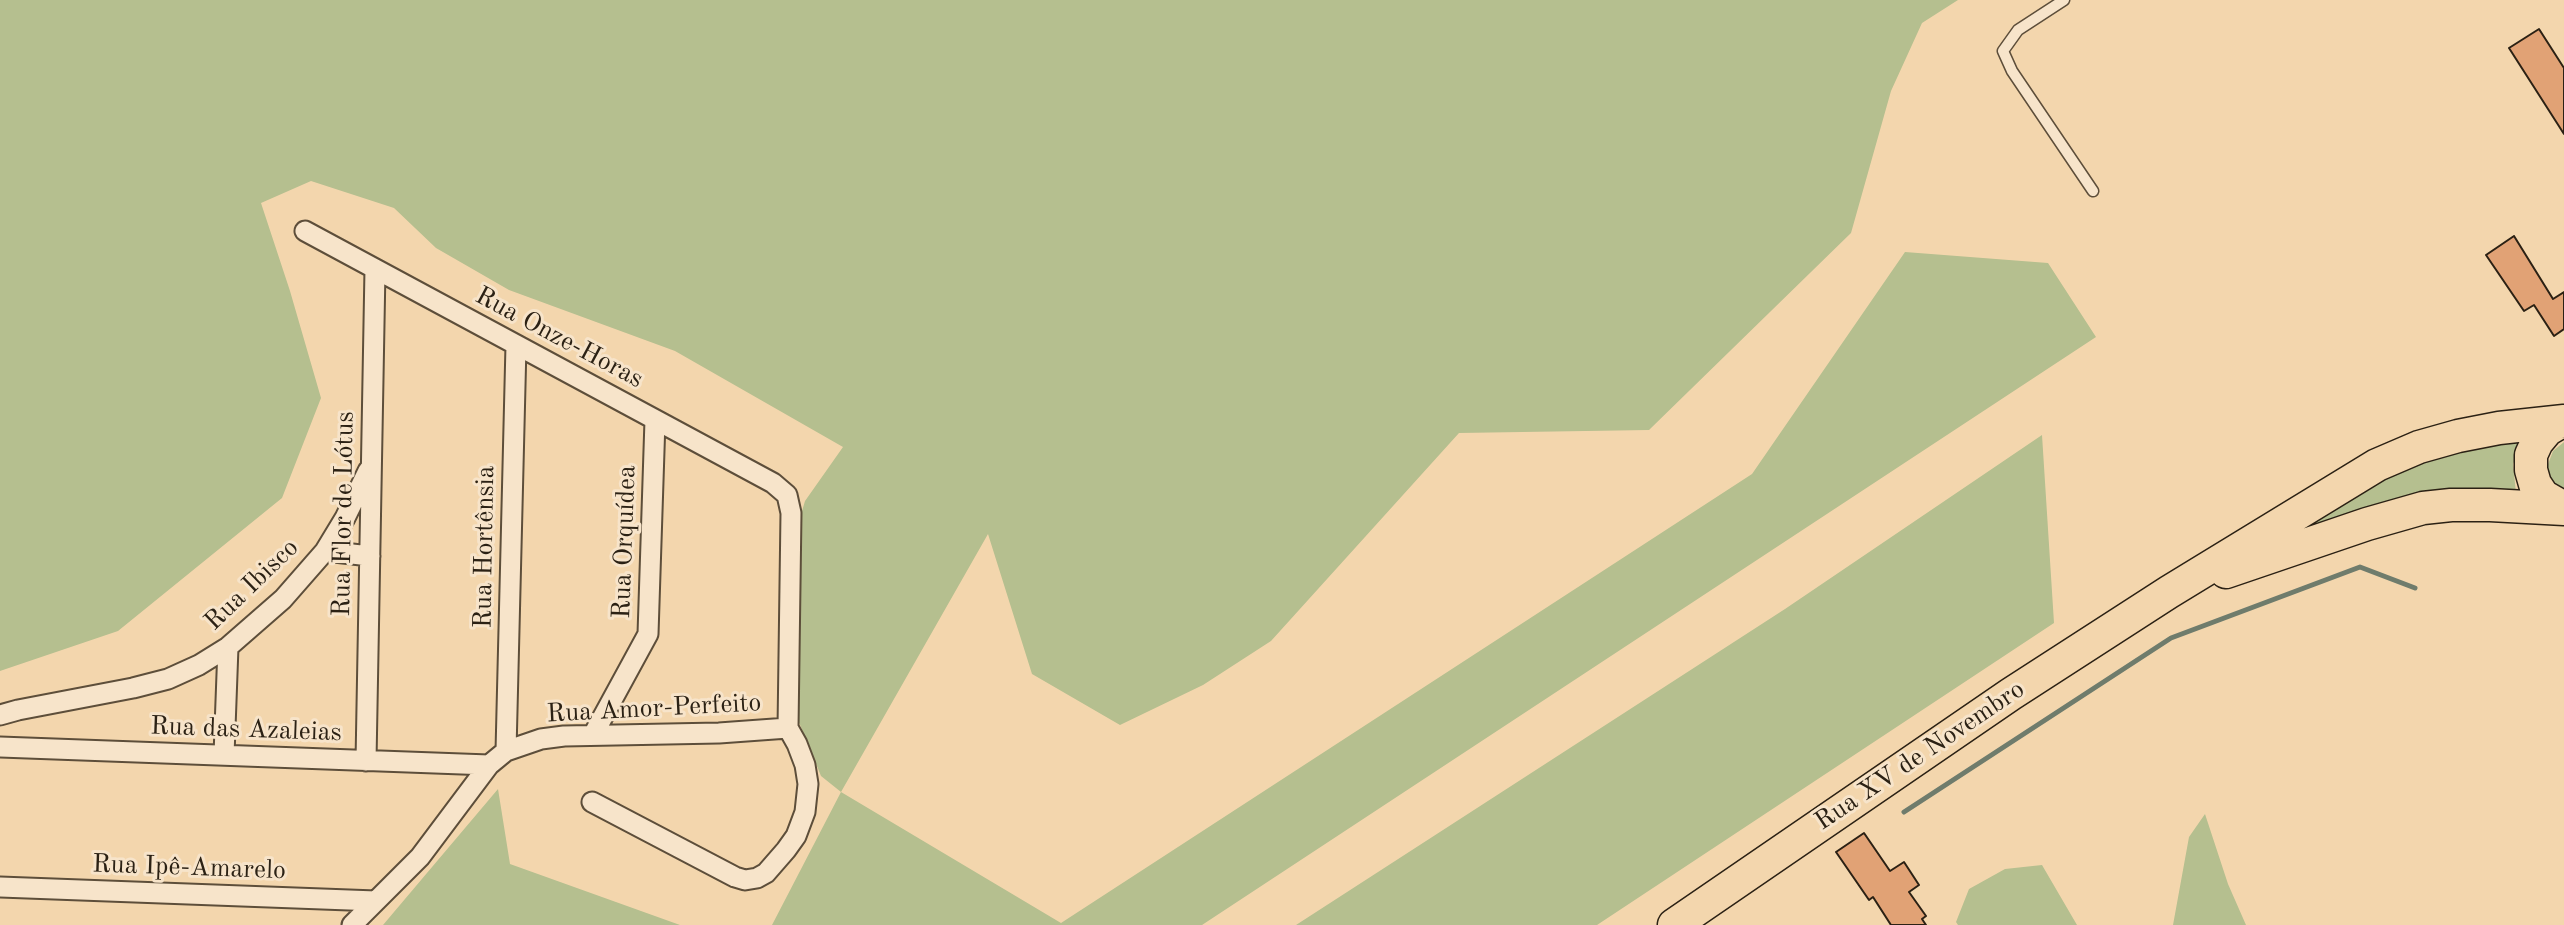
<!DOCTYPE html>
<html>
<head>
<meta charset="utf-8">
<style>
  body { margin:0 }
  canvas { display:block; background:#f3d6ad }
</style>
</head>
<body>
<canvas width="2564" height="925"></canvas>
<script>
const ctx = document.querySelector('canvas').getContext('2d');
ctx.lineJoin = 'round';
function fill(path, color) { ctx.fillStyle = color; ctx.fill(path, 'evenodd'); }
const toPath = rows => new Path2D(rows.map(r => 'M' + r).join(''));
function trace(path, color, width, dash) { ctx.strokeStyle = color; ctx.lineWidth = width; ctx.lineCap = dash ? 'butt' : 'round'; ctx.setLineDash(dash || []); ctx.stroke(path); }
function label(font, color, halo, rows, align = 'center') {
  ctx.font = font + ' "Old Standard TT",serif'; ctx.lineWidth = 6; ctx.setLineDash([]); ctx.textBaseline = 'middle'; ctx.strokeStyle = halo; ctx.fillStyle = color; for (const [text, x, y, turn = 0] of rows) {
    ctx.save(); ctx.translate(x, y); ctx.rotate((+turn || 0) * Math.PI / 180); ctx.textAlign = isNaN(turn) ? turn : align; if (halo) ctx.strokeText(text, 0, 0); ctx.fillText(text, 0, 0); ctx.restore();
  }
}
fill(toPath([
  [0,0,1958,0,1922,23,1891,91,1851,233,1649,430,1459,433,1271,641,1203,685,1120,725,1032,674,988,534,841,792,1061,923,1752,474,1905,252,2048,263,2096,337,1202,925,772,925,841,792,821,776,796,715,799,521,805,501,843,447,675,351,509,290,436,248,394,208,311,181,261,203,290,291,321,398,282,498,118,631,0,671],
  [2042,435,2054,623,1597,925,1296,925,1785,609],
  [2525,437,2513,464,2516,493,2279,538,2422,457],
  [2564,442,2564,492,2552,482,2547,467,2553,451],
  [498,789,510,864,680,925,383,925],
  [2205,814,2228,884,2246,925,2173,925,2189,837],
  [2042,865,2077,925,1958,925,1956,922,1969,889,2005,869]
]), '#b5bf8f');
trace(toPath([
  [1904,812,2171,638,2360,567,2415,588]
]), '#6f7c6c', 5);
const building = toPath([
  [2539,29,2564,68,2564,134,2509,48,2539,29],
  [2514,236,2553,299,2564,292,2564,329,2554,336,2534,305,2524,311,2486,255,2514,236],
  [1864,833,1890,871,1904,862,1919,885,1909,892,1926,916,1922,919,1926,925,1891,925,1873,897,1869,900,1836,852,1864,833]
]);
fill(building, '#e1a275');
trace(building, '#2b2114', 2);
const service = toPath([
  [2064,0,2018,30,2003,51,2012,71,2093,191]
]);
const minor = toPath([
  [305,231,773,483,787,495,791,513,788,728],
  [325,551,370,556],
  [0,715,18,710,133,688,168,679,199,665,228,647,283,599,325,551,345,518,368,471],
  [593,735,648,634,655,420],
  [0,747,489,765],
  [506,751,516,345],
  [224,755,228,647],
  [366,761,375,269],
  [592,802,735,877,745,880,757,878,766,873,786,850,796,836,805,812,808,784,805,765,797,744,788,728],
  [0,887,376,901],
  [352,925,420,857,489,765,506,751,541,739,564,736,719,733,788,728]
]);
const primary = toPath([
  [2559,423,2547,430,2537,442,2531,455,2531,470,2535,484,2543,496,2564,508],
  [2226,572,2367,524,2423,508,2451,505,2490,505,2564,509],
  [1674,925,2011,694,2169,592,2377,465,2419,447,2458,436,2499,428,2564,421]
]);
trace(service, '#5d4e3a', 13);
trace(minor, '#5d4e3a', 23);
trace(primary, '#2b2114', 35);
trace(service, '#f7e4ca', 10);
trace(minor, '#f7e4ca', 19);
trace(primary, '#f3d6ad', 32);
label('26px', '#2b2114', '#f7e4ca', [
  ["Rua Onze-Horas",559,338,28],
  ["Rua Flor de Lótus",344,514,-89],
  ["Rua Orquídea",625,542,-88],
  ["Rua Hortênsia",485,547,-89],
  ["Rua Ibisco",252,585,-44],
  ["Rua Amor-Perfeito",654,709,-3],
  ["Rua das Azaleias",246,730,2],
  ["Rua XV de Novembro",1920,756,-34],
  ["Rua Ipê-Amarelo",189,868,2]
]);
</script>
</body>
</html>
